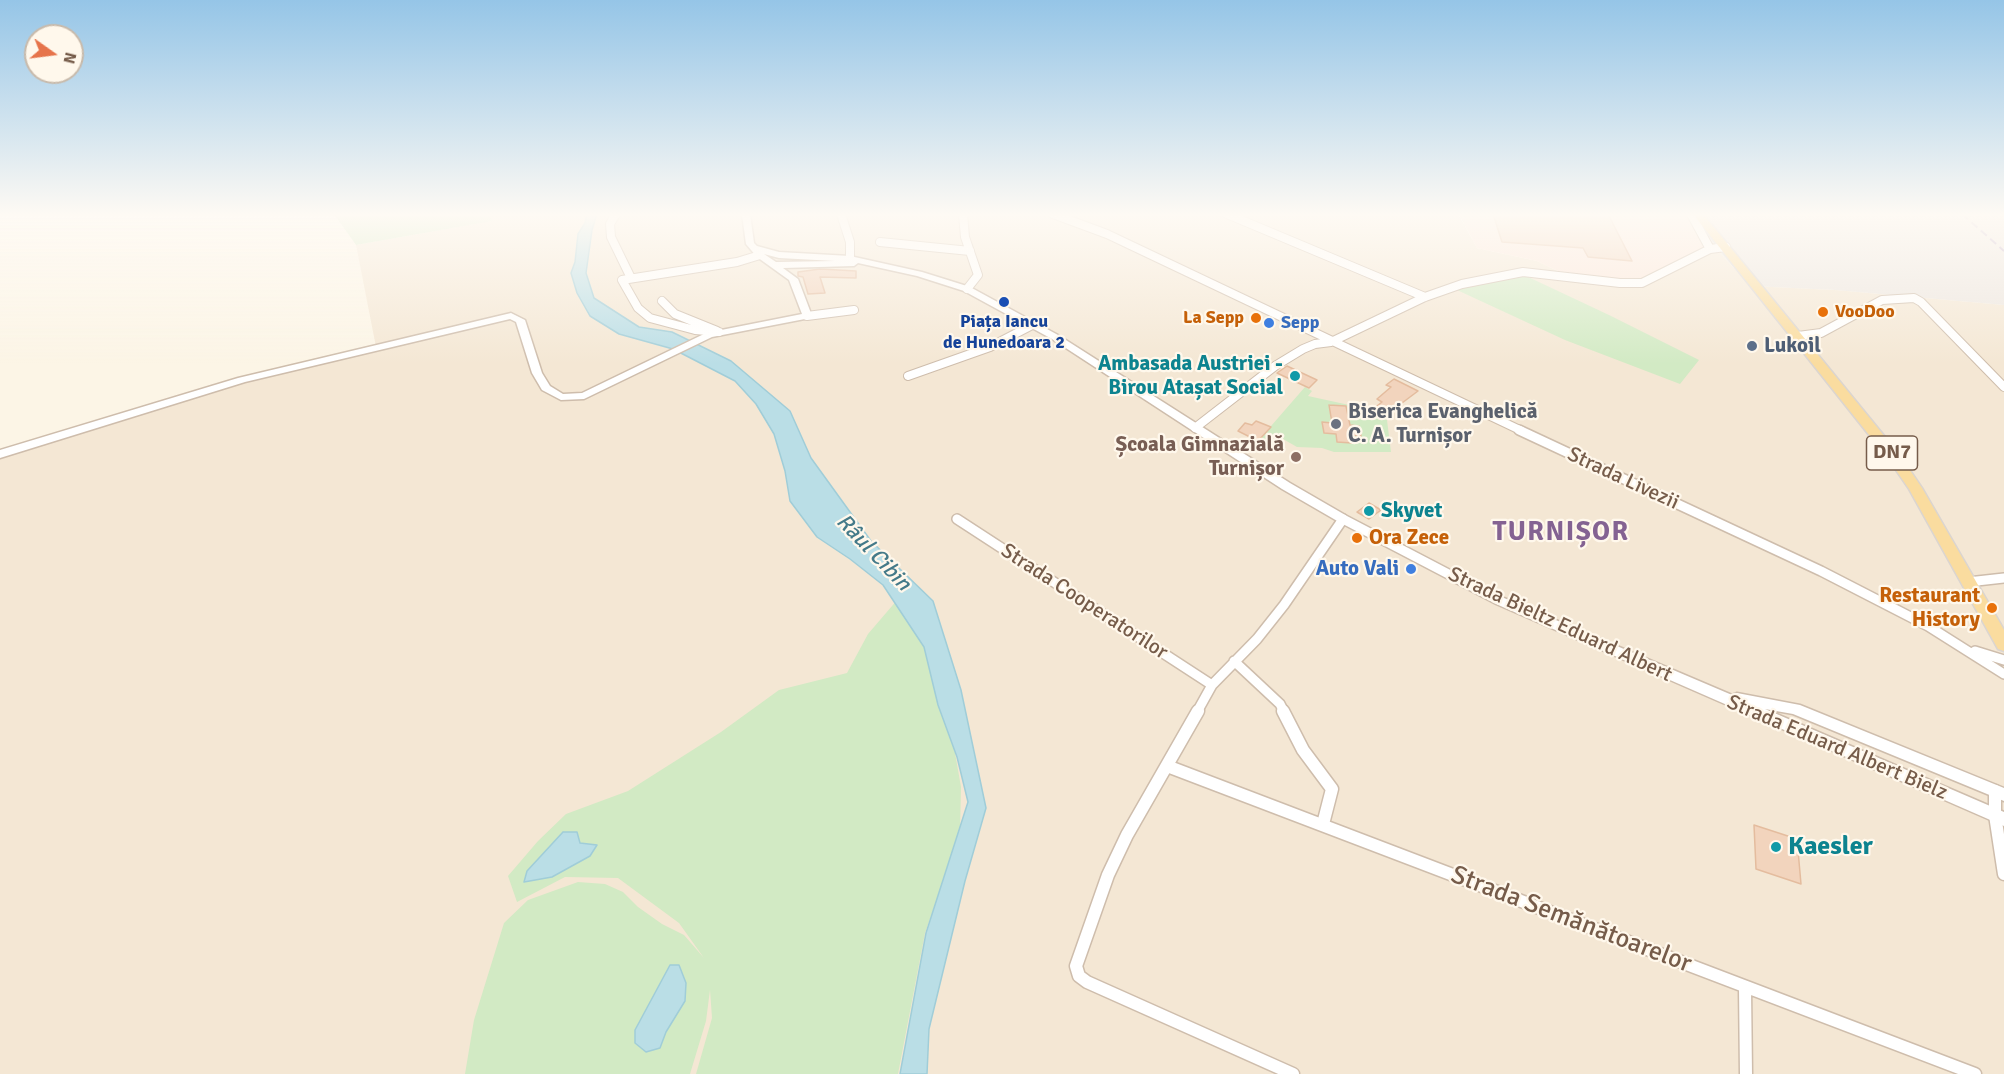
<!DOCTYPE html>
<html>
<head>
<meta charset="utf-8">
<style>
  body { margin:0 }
  #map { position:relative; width:2004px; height:1074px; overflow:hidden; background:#fcf5e6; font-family:Signika,sans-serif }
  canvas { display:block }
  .north { position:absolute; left:24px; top:24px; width:60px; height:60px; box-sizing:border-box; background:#fff8ec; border:2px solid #c8baab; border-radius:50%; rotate:104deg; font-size:16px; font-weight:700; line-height:24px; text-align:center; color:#765c4a }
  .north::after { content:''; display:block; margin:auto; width:21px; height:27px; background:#e6744b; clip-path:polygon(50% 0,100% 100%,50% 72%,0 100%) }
</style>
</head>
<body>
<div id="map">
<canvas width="2004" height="1074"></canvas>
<div class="north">N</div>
</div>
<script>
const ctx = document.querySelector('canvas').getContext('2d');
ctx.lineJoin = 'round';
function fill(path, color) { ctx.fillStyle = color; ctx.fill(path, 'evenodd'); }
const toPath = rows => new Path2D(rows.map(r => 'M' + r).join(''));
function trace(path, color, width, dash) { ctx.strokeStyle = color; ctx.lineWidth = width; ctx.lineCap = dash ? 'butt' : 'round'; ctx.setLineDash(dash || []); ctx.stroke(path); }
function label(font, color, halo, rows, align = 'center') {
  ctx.font = font + ' Signika,sans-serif'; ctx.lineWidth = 4.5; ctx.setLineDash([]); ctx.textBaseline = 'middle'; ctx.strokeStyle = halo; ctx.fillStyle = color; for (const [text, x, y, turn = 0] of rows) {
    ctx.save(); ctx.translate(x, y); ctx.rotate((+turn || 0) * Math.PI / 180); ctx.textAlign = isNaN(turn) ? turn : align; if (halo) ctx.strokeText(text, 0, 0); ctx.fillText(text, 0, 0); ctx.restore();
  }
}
fill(toPath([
  [489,214,1458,214,1477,248,1537,261,1568,276,1644,283,1717,250,1751,286,1835,290,2004,305,2004,1074,0,1074,0,454,194,394,376,347,356,245,491,221]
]), '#f4e7d4');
fill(toPath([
  [1459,214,1687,214,1717,250,1642,283,1558,271,1537,261,1477,248]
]), '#fce6da');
fill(toPath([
  [1687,214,2004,214,2004,305,1835,290,1751,286,1717,250]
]), '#ece6e0');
fill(toPath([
  [334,214,489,214,492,221,356,245],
  [1524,275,1609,315,1699,360,1680,384,1565,340,1457,290],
  [1305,387,1312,391,1308,396,1363,408,1387,420,1391,452,1334,452,1322,448,1297,447,1276,435,1263,442,1258,441],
  [898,599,938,656,961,787,960,833,925,933,898,1074,696,1074,712,1018,710,990,706,1021,690,1074,465,1074,474,1020,504,923,528,900,578,882,605,884,623,892,638,907,662,924,684,935,704,958,679,923,618,878,565,877,517,902,508,876,538,841,566,814,628,791,721,732,779,690,847,673,868,634]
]), '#d2eac4');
const water = toPath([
  [587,214,597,214,592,230,586,273,594,298,639,327,672,332,731,361,790,411,811,458,871,541,933,601,961,690,986,808,965,881,929,1029,927,1074,900,1074,926,933,968,802,957,757,938,705,924,647,883,585,850,559,817,537,790,501,785,471,774,434,756,404,735,381,673,349,619,334,590,316,577,293,571,273,575,262,578,234,585,223,587,214],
  [563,832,577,832,580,843,597,845,590,856,552,877,524,882,527,871,563,832],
  [670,965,679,965,686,983,685,1001,666,1032,660,1048,646,1052,635,1043,635,1030,670,965]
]);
fill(water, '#badee6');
trace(water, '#a0cdd8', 1.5);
const building = toPath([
  [1493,214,1608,214,1632,261,1588,257,1583,248,1502,242,1493,214],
  [820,269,856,271,856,278,820,277,825,293,808,294,803,277,798,276,798,272,820,269],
  [1287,366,1317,380,1309,388,1277,373,1287,366],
  [1394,379,1418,391,1386,415,1373,409,1382,402,1377,399,1391,387,1386,385,1394,379],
  [1329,405,1346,406,1350,425,1359,426,1361,436,1350,435,1352,443,1337,442,1336,434,1324,433,1322,422,1332,423,1329,405],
  [1256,421,1271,427,1258,441,1238,431,1245,423,1252,425,1256,421],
  [1369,503,1381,510,1369,519,1357,512,1369,503],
  [1754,825,1797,839,1801,884,1756,869,1754,825]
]);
fill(building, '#f2d4bd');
trace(building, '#e4bc9e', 1.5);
const minorFar2 = toPath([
  [616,214,610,224,611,237,631,278],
  [841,214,850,242,850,259],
  [963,214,965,237,978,275,967,289],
  [1053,214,1107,234,1522,431],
  [1227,214,1425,297],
  [1691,214,1710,249],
  [880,242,970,251],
  [662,301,675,314,717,331],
  [807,316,854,310],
  [719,332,695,330,650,318,638,308,622,280,737,262,760,255],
  [1798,336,1821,333,1882,300,1914,298,1921,302,2004,387],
  [908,376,990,347,1034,324],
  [1195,428,1275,366,1303,349,1315,344,1331,342,1425,297,1462,284,1523,272,1620,283,1642,283,1710,249,1726,247]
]);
const minorFar1 = toPath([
  [1519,430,1821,571,1928,626,2004,674],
  [957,519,1212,685],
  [1968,582,2004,578],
  [1975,651,2004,660],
  [1234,661,1280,704,1284,712],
  [1197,712,1212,685,1257,639,1284,605,1343,519]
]);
const minor = toPath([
  [1198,711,1127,835,1108,875,1076,966,1079,976,1087,982,1293,1074],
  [1283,711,1303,750,1332,789,1323,824],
  [1167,766,1975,1074],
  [1995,791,1995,815,2004,874],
  [1745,988,1746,1074]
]);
const tertiary = toPath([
  [742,214,750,214,754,243,757,246,779,252,850,256,922,272,970,287,1058,335,1290,483,1347,516,1504,598,1732,695,1737,693,1800,705,2004,788,2004,801,1793,714,1765,709,2004,812,2004,826,1496,604,1339,522,1282,489,1052,339,964,291,917,276,858,263,854,266,783,268,798,279,812,316,810,318,712,337,584,399,561,400,542,390,532,373,516,322,510,319,245,382,0,458,0,450,238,378,511,313,525,320,542,373,550,386,563,394,582,393,706,333,802,314,789,280,757,257,746,244,742,214],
  [764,254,779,258,835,261,776,262,764,254]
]);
const primary = toPath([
  [1693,214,1703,214,1899,454,1922,488,2004,630,2004,651,1998,649,1909,489,1889,460,1693,214]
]);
trace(minorFar2, '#cebdac', 10);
trace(minorFar1, '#cebdac', 12);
trace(minor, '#cebdac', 15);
trace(tertiary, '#cebdac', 3);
trace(primary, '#dbd5d0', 3);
trace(minorFar2, '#fff', 8);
trace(minorFar1, '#fff', 9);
trace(minor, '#fff', 12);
fill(tertiary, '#fff');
fill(primary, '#fadc9f');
trace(toPath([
  [1962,214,2004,251]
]), '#b8a4c6', 2, [8, 4.5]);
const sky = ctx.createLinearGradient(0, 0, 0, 364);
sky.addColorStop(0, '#95c5e7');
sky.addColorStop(0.59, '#fefaf4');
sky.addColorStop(1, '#fefaf400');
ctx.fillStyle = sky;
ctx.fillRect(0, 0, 2004, 364);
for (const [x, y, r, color] of [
  [1004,302,6,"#1a4fb4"],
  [1823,312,6,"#e8710a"],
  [1256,318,6,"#e8710a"],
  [1269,323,6,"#3f7fe0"],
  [1752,346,6,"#5c6f8a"],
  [1295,376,6,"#0f9aa8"],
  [1336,424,6,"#6b7280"],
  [1296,457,6,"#8d6e63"],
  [1369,511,6,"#0f9aa8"],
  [1357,538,6,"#e8710a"],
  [1411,569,6,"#3f7fe0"],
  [1992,608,6,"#e8710a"],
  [1776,847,6,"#0f9aa8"]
]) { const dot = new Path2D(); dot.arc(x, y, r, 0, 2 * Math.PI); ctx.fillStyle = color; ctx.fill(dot); trace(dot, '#fff8ec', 2); }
label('bold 18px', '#c56008', '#fff8ec', [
  ["VooDoo",1835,312],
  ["La Sepp",1244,318,"right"]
], 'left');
label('bold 18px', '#164399', '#fff8ec', [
  ["Piața Iancu",1004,322],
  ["de Hunedoara 2",1004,343]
]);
label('bold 18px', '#366cbe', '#fff8ec', [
  ["Sepp",1281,323]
], 'left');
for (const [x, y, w] of [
  [1892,453,51]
]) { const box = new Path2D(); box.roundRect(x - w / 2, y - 17, w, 34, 4.5); ctx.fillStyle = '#fff8ec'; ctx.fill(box); trace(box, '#765c4a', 1.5); }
label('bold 20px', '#765c4a', null, [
  ["DN7",1892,453]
]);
label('bold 21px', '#4e5e75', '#fff8ec', [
  ["Lukoil",1764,346]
], 'left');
label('bold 21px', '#0d838f', '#fff8ec', [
  ["Ambasada Austriei -",1283,364],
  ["Birou Atașat Social",1283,388],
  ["Skyvet",1381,511,"left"]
], 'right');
label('bold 21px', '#5b616d', '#fff8ec', [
  ["Biserica Evanghelică",1348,412],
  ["C. A. Turnișor",1348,436]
], 'left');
label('bold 21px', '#785e54', '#fff8ec', [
  ["Școala Gimnazială",1284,445],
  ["Turnișor",1284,469]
], 'right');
label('21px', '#765c4a', '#fff8ec', [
  ["Strada Livezii",1623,479,25],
  ["Strada Cooperatorilor",1084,602,33],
  ["Strada Bieltz Eduard Albert",1560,625,25],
  ["Strada Eduard Albert Bielz",1837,748,23]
]);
label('bold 21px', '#c56008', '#fff8ec', [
  ["Ora Zece",1369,538],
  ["Restaurant",1980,596,"right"],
  ["History",1980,620,"right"]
], 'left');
label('bold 21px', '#366cbe', '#fff8ec', [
  ["Auto Vali",1399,569]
], 'right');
label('italic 22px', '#447a89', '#fff8ec', [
  ["Râul Cibin",873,553,46]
]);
label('bold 26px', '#0d838f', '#fff8ec', [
  ["Kaesler",1788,847]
], 'left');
label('26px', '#765c4a', '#fff8ec', [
  ["Strada Semănătoarelor",1571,920,21]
]);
ctx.letterSpacing = '1.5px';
label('bold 27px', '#846292', '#fff8ec', [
  ["TURNIȘOR",1561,533]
]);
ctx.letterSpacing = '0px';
</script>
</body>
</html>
